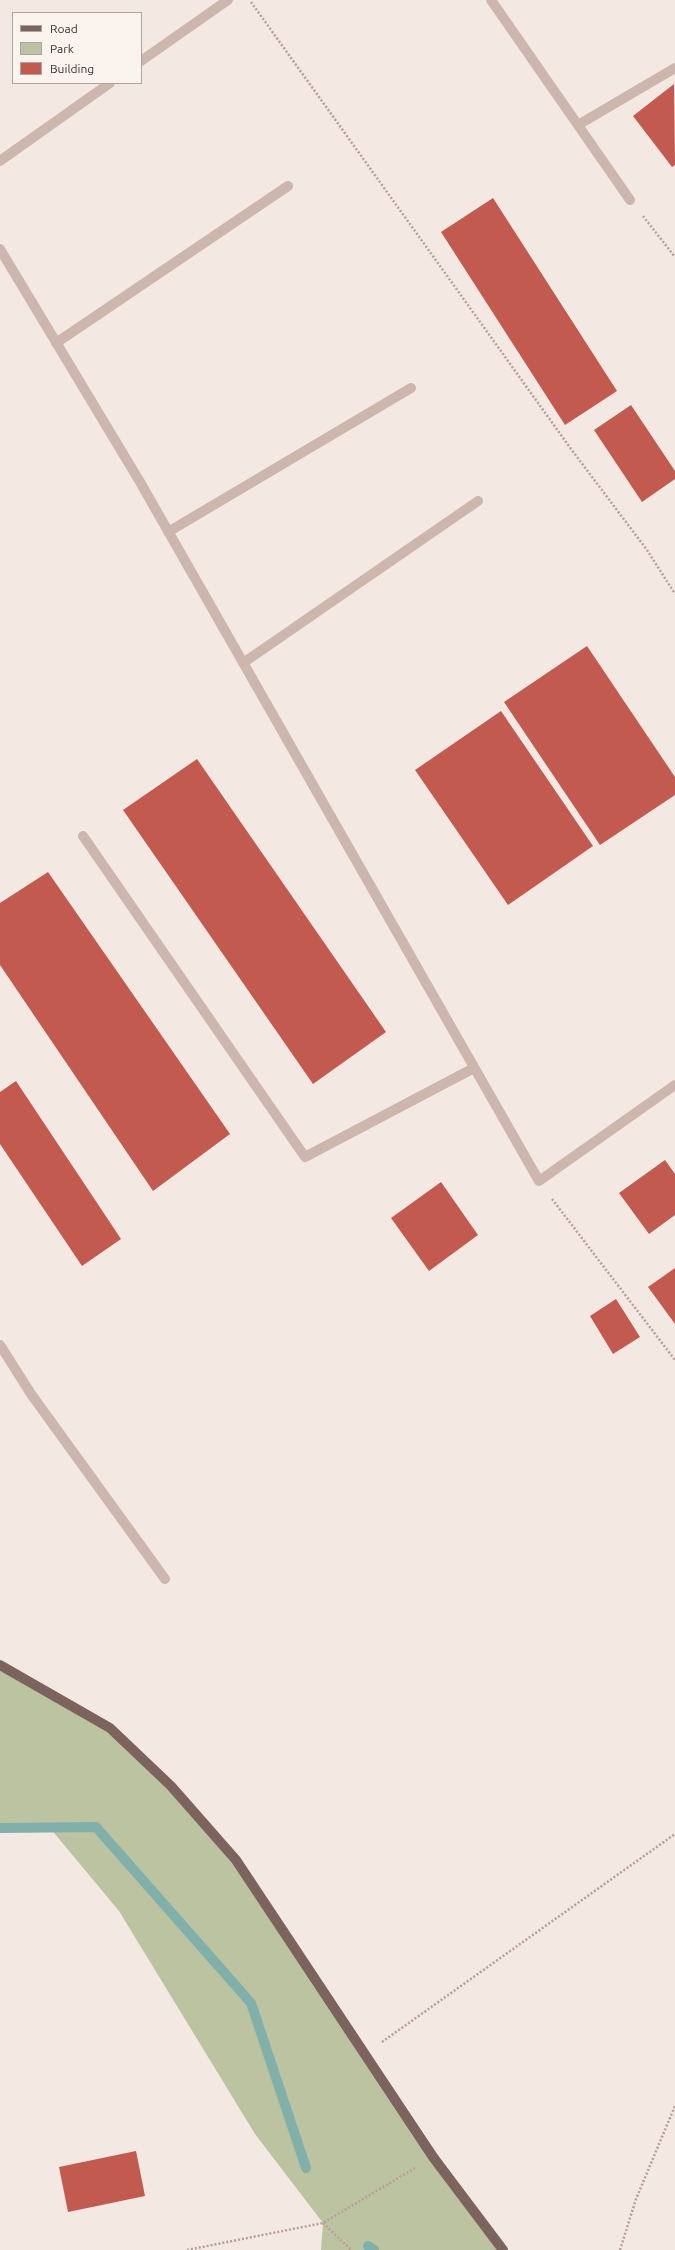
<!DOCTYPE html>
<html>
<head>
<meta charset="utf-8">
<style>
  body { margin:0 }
  #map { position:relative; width:675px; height:2250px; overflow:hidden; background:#f3e8e2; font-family:Ubuntu,sans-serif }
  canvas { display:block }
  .legend { position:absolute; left:12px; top:12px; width:130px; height:72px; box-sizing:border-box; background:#faf3ee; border:1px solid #ada4a0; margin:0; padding:5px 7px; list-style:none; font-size:12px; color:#3a2e2c }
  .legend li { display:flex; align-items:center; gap:8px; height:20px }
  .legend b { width:20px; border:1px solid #ada4a0 }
</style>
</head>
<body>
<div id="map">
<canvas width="675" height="2250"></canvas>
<ul class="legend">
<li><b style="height:5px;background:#7c635d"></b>Road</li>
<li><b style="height:11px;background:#bcc3a1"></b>Park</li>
<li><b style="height:11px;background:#c35a50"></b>Building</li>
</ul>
</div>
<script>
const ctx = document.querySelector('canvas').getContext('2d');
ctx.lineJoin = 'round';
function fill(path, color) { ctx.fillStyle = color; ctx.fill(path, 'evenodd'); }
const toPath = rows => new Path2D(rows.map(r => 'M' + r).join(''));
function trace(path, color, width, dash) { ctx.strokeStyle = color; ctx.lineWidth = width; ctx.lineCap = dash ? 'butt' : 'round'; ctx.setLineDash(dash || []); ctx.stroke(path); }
fill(toPath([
  [0,1665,110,1728,236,1860,503,2250,321,2250,323,2223,255,2134,119,1911,50,1828,0,1828]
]), '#bcc3a1');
trace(toPath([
  [0,1828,96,1827,251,2003,306,2168],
  [368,2246,374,2250]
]), '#81b0ab', 10);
fill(toPath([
  [674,84,675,165,672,167,633,116],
  [493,198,617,391,565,425,441,232],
  [631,405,675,471,675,479,642,502,594,430],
  [587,646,675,777,675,795,600,845,504,702],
  [501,711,593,846,508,905,415,770],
  [197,759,386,1032,313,1084,123,810],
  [48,872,230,1134,153,1191,0,965,0,903],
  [16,1081,121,1239,82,1266,0,1144,0,1092],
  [665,1160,675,1174,675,1215,649,1234,619,1193],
  [441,1182,478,1235,429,1271,391,1218],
  [675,1268,675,1324,648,1287],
  [616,1299,640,1337,613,1354,590,1316],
  [136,2151,145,2196,68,2212,59,2167]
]), '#c35a50');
trace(toPath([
  [251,2,571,449,647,550,675,594],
  [643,216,675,257],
  [552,1199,675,1360],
  [382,2042,675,1834],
  [323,2223,351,2250],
  [187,2250,323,2223,415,2168],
  [620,2250,636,2199,675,2106]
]), '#b8a097', 2.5, [2, 2]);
trace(toPath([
  [491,0,630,200],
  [141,61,228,0],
  [578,125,675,68],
  [0,161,110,83],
  [0,249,140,482,539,1181,675,1085],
  [56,343,288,186],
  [168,532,411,388],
  [243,663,478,501],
  [83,836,305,1157,474,1068],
  [0,1345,31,1394,165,1579]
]), '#ccb6ad', 10);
trace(toPath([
  [0,1665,110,1728,171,1786,236,1860,433,2157,503,2250]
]), '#7c635d', 10);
</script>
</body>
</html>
